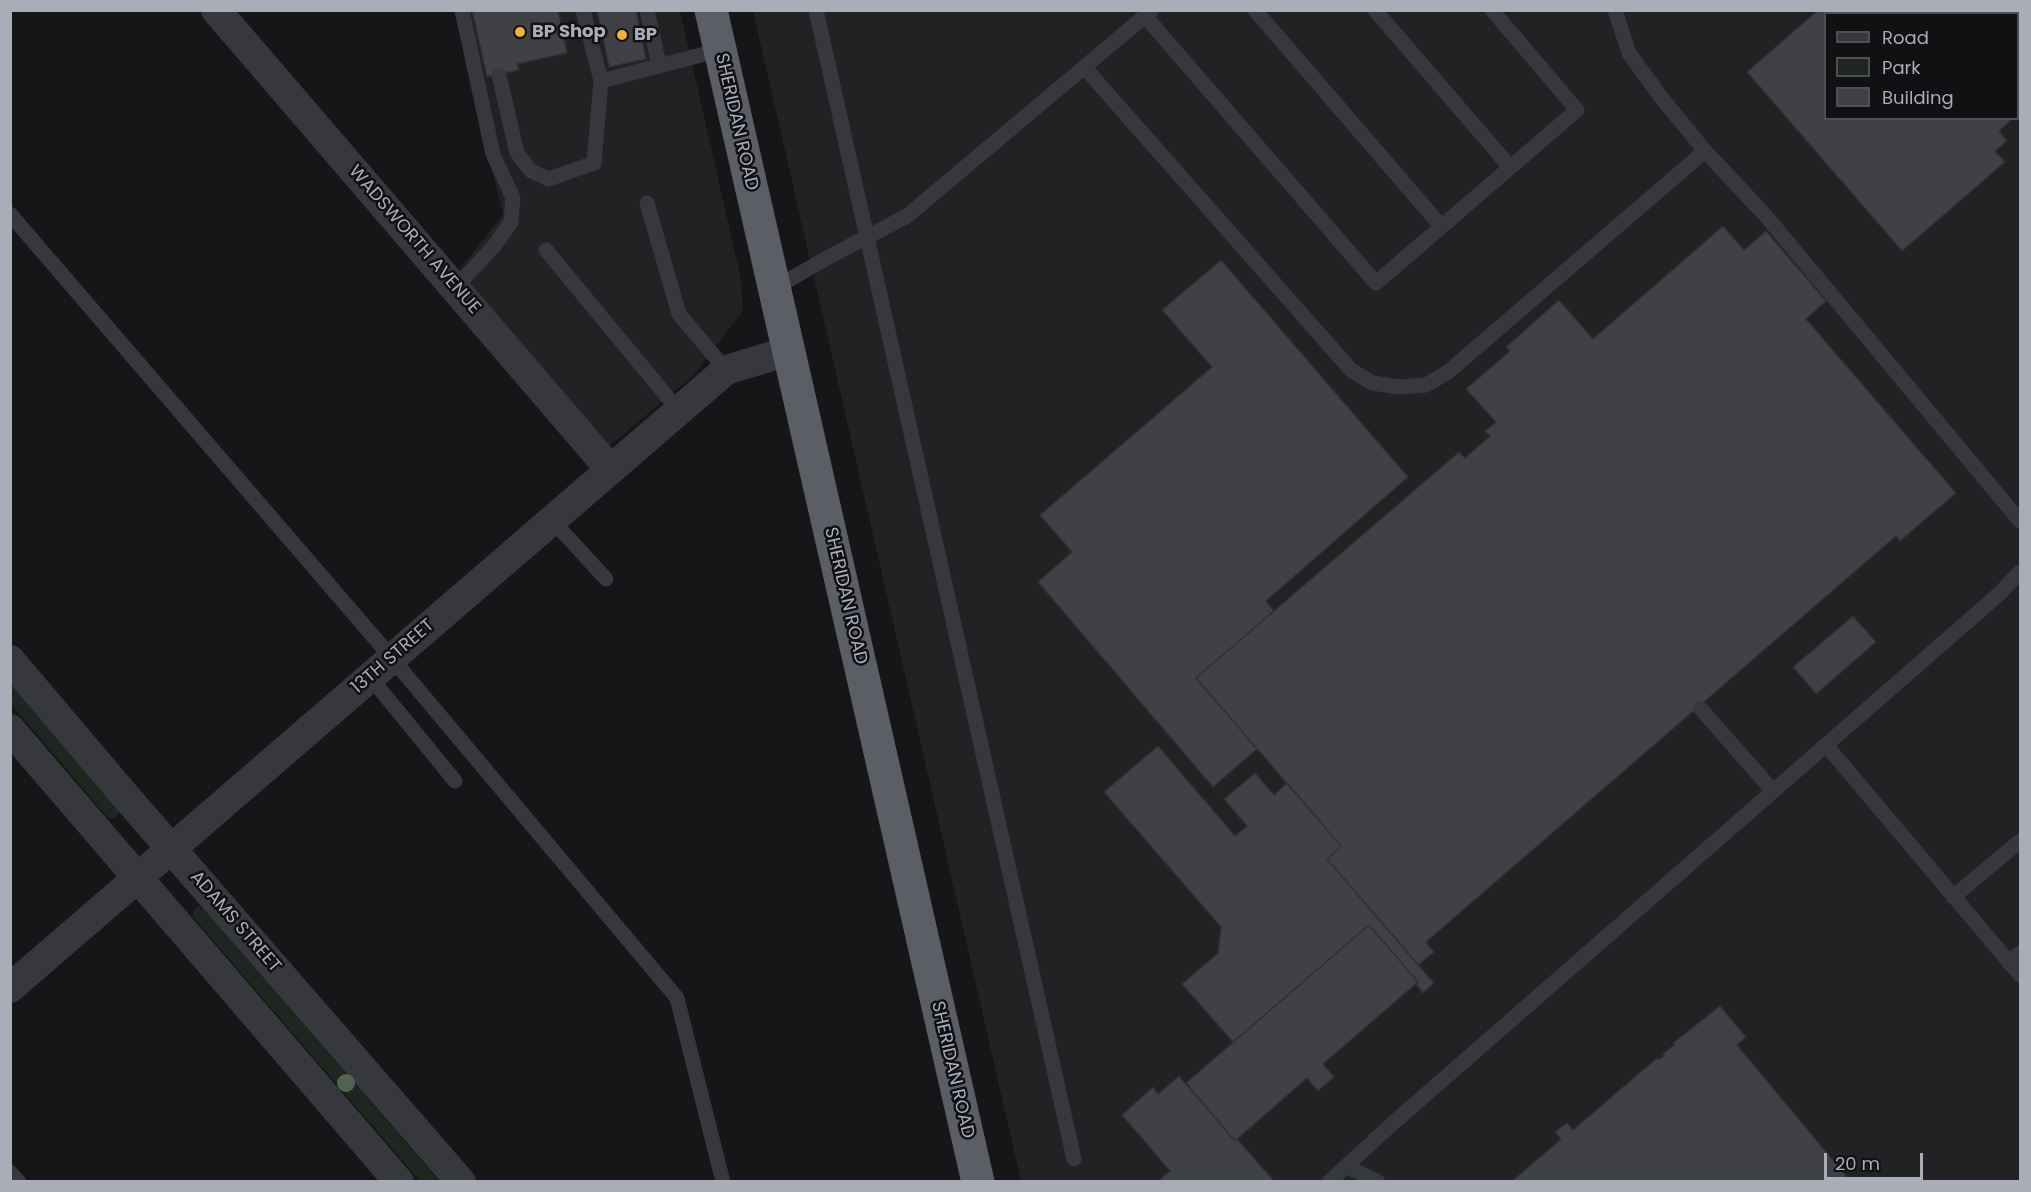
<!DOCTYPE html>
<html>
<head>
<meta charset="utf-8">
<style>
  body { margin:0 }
  #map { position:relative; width:2031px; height:1192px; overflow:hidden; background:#161618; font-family:Poppins,sans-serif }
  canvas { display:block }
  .frame { position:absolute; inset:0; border:12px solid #a8adb8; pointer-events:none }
  .legend { position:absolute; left:1824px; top:12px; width:195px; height:108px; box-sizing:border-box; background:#111113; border:2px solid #4d4f55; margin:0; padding:8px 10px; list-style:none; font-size:18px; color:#a8adb8 }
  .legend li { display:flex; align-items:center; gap:12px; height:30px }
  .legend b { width:30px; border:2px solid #4d4f55 }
  .scale { position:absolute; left:1824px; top:1153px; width:99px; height:27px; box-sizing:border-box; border:3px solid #a8adb8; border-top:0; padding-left:8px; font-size:18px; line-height:21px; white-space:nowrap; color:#a8adb8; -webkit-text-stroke:4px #111113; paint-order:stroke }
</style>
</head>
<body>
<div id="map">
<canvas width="2031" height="1192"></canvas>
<div class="frame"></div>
<ul class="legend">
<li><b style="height:8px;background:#37383d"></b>Road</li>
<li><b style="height:16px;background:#1e261f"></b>Park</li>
<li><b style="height:16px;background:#404145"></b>Building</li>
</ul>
<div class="scale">20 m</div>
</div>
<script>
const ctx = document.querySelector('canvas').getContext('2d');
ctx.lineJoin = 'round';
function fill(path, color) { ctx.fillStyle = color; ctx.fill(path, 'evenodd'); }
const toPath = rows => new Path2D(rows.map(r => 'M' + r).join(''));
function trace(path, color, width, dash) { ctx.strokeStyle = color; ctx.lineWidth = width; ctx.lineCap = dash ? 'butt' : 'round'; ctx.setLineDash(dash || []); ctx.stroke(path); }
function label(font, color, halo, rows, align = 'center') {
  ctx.font = font + ' Poppins,sans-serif'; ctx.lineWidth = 5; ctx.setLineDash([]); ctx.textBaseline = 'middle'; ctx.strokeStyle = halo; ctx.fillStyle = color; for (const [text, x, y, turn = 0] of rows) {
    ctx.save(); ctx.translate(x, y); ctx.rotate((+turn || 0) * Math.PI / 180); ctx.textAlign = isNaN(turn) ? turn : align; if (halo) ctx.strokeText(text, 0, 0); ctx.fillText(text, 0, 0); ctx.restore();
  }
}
fill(toPath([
  [454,11,680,11,741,279,743,311,694,375,595,458,453,277,503,215],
  [753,11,2020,11,2020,1181,1021,1181],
  [1826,14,2018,14,2018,118,1826,118]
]), '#222225');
fill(toPath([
  [10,681,120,812,115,818,109,819,11,704],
  [198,907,204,909,439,1181,420,1181,193,917,193,910]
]), '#1e261f');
const building = toPath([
  [472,10,558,10,567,53,517,64,519,70,487,77,472,10],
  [597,10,636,10,646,59,609,67,597,10],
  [1818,10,2017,10,2020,16,2020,112,2018,115,2018,14,1826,14,1826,118,2013,118,1999,131,2007,141,1995,151,2005,162,1902,251,1747,72,1818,10],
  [1723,226,1744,250,1766,231,1826,301,1806,319,1956,493,1900,541,1896,536,1426,942,1434,952,1418,965,1327,859,1341,846,1196,678,1459,452,1465,458,1490,436,1485,431,1496,422,1466,389,1510,351,1506,347,1559,300,1593,339,1723,226],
  [1221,260,1408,477,1266,601,1274,611,1196,678,1257,749,1213,787,1038,582,1072,552,1040,515,1212,367,1162,310,1221,260],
  [1853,616,1876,642,1816,694,1793,667,1853,616],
  [1158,746,1235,836,1247,826,1224,799,1255,773,1274,795,1287,783,1341,846,1327,859,1434,983,1423,993,1416,984,1418,982,1369,925,1233,1042,1182,984,1218,953,1221,927,1104,792,1158,746],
  [1369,925,1418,982,1323,1064,1334,1077,1318,1091,1307,1078,1235,1141,1186,1083,1369,925],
  [1720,1006,1746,1037,1737,1045,1851,1182,1511,1182,1561,1139,1555,1132,1567,1123,1573,1130,1657,1058,1658,1060,1664,1056,1663,1054,1674,1045,1673,1043,1720,1006],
  [1179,1076,1235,1141,1237,1139,1275,1182,1157,1182,1170,1171,1122,1115,1153,1087,1158,1094,1179,1076]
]);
fill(building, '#404145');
trace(building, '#303034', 1.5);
trace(toPath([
  [583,10,601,81,720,50],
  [647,10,659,65],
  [816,10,1074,1159],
  [1255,10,1441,226],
  [1375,10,1510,167],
  [1615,10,1629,53,1660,96,1705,151,1766,216,2020,521],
  [1145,16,1376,283,1577,110,1492,10],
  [1085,68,1351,370,1372,383,1399,387,1426,385,1448,372,1705,151],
  [499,75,517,153,531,171,549,179,594,163,601,81],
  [647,203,679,314,726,370],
  [10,214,379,643,677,998,723,1182],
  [546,250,679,411],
  [455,288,495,245,511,222,513,198,493,154,462,10],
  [773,289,825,259,907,216,1151,11],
  [552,520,606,579],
  [370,677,455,781],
  [1701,709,1773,791],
  [1826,745,2020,975],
  [1953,897,2020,841],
  [2009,963,2020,953],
  [1346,1166,1378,1182],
  [10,1172,19,1182],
  [1329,1182,1392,1124,1999,594,2020,572]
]), '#37383d', 15);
trace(toPath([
  [216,10,610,469],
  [10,660,127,798,461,1182],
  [10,729,399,1182],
  [10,988,726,370,789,351]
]), '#37383d', 30);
trace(toPath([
  [711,10,978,1182]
]), '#5b5e65', 33);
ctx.fillStyle = '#506452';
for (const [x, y] of [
  [346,1083]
]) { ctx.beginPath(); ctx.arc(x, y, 9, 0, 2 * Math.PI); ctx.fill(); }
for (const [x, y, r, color] of [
  [520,32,6,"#f2b134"],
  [622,35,6,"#f2b134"]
]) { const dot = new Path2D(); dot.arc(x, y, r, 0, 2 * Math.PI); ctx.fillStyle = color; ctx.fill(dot); trace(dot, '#111113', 2); }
label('bold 18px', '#a8adb8', '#111113', [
  ["BP Shop",532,32],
  ["BP",634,35]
], 'left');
label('18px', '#a8adb8', '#111113', [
  ["SHERIDAN ROAD",736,122,77],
  ["WADSWORTH AVENUE",414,240,49],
  ["SHERIDAN ROAD",845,596,77],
  ["13TH STREET",393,657,-41],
  ["ADAMS STREET",235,922,49],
  ["SHERIDAN ROAD",952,1070,77]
]);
</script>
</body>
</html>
